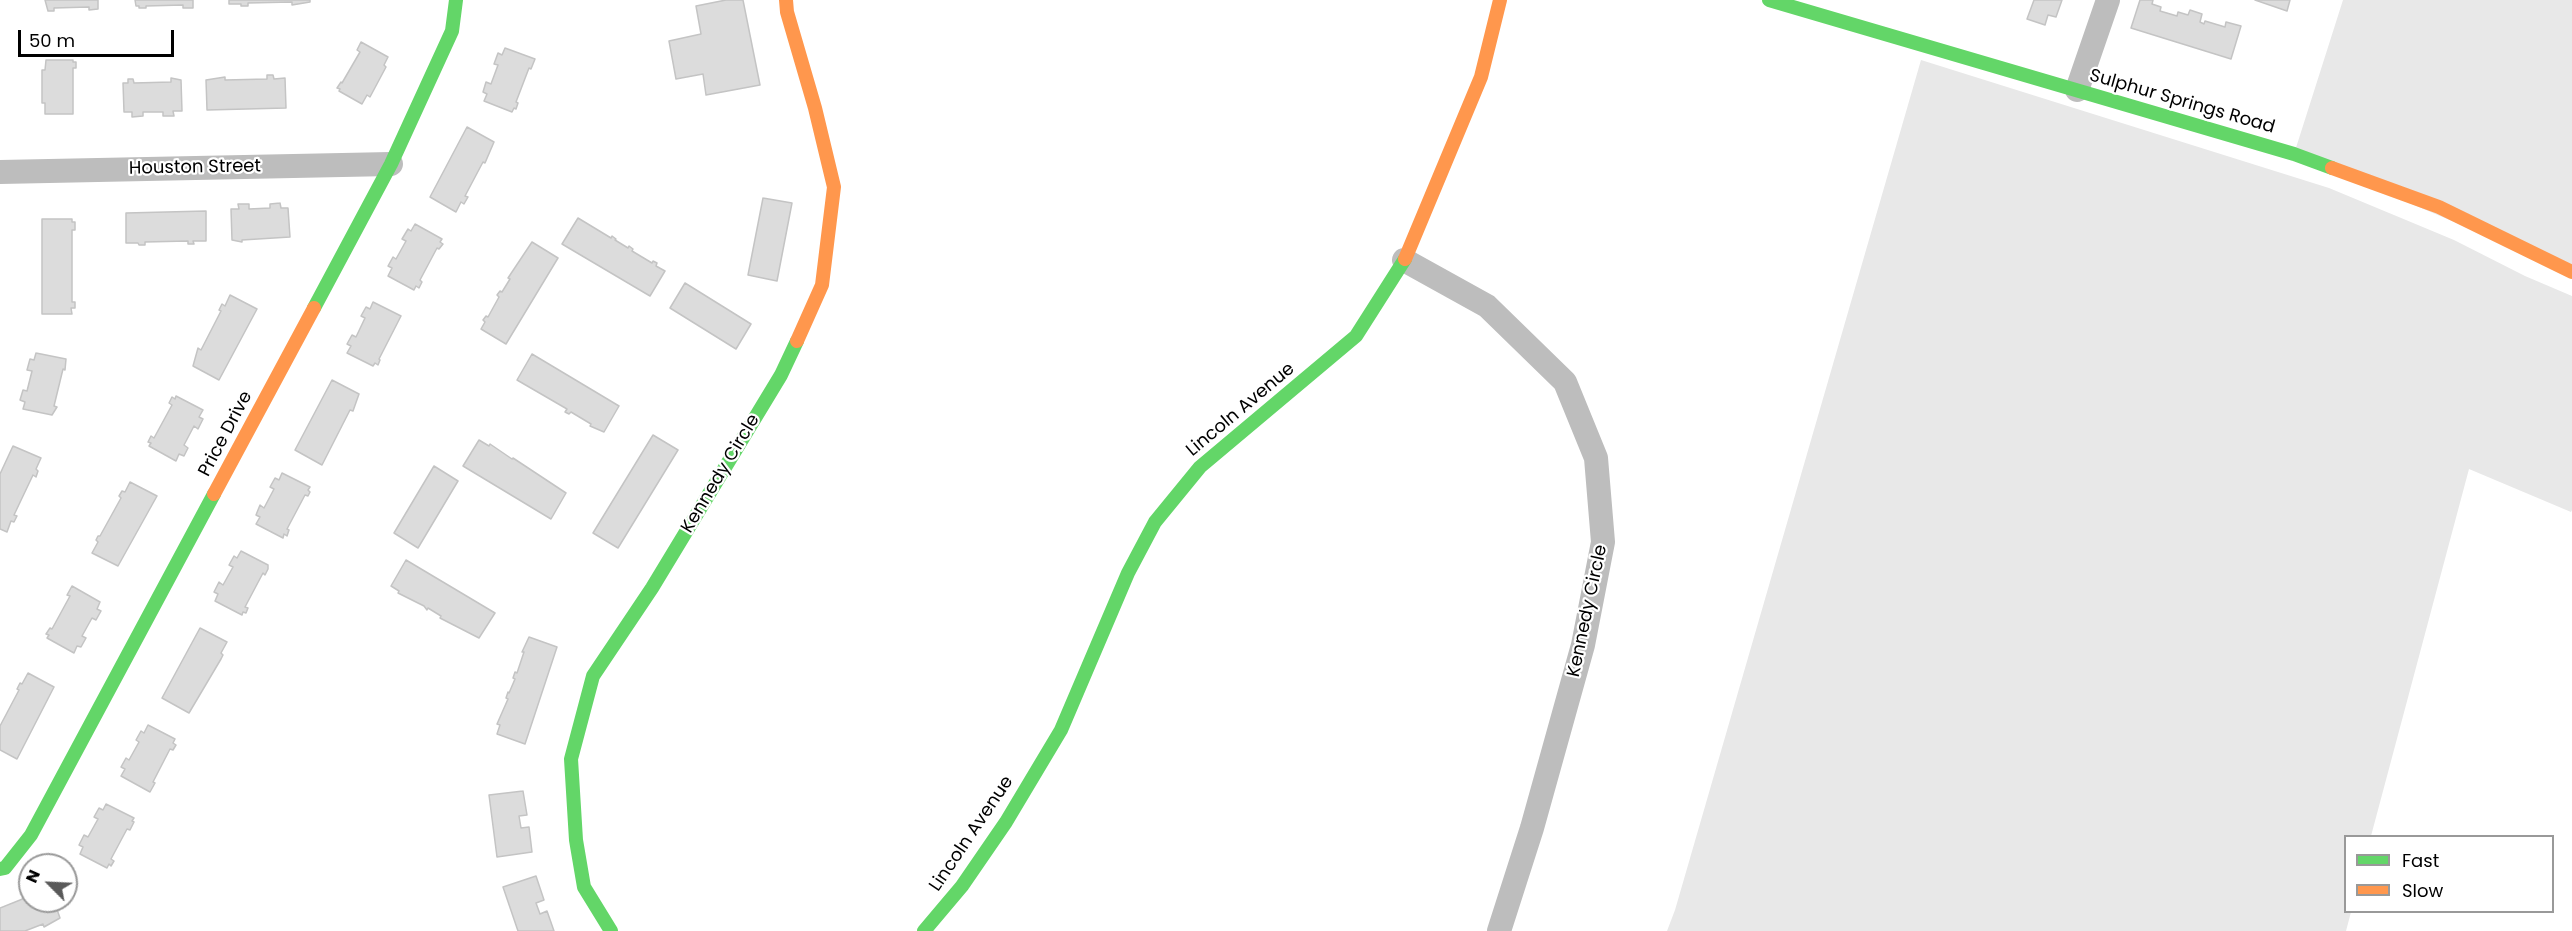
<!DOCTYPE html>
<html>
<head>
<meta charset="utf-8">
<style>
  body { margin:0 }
  #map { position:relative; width:2572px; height:931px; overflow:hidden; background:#fff; font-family:Poppins,sans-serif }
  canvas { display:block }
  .legend { position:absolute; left:2344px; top:835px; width:210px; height:78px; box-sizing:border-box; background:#fff; border:2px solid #999; margin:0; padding:8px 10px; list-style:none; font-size:18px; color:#000 }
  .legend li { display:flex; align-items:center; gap:12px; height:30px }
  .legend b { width:30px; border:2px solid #999 }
  .north { position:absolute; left:18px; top:853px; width:60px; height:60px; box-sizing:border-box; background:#fff; border:2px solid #999; border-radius:50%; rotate:294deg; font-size:16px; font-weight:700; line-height:24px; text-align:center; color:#000 }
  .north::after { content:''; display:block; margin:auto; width:21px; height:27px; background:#595959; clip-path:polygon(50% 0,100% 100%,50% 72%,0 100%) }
  .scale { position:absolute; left:18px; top:30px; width:156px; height:27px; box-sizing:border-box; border:3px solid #000; border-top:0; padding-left:8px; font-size:18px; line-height:21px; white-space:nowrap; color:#000; -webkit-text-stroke:4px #fff; paint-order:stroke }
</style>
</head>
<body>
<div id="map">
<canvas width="2572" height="931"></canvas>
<ul class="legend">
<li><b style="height:8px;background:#63d668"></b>Fast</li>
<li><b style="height:8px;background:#ff974d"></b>Slow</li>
</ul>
<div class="north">N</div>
<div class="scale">50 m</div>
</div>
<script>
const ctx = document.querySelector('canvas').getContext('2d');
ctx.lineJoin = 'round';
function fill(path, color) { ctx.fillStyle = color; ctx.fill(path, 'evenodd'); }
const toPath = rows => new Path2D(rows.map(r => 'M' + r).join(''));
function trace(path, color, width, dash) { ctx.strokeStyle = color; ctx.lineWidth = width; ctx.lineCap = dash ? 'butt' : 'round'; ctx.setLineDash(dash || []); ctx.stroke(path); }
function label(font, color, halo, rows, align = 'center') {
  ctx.font = font + ' Poppins,sans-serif'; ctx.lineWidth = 4.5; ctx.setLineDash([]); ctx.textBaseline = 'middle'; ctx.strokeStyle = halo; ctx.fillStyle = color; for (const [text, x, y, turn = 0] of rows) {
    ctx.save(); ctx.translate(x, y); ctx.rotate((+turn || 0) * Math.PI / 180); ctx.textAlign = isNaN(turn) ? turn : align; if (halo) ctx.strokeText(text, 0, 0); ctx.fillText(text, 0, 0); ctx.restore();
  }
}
fill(toPath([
  [2343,0,2572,0,2572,272,2294,154],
  [1921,60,2329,188,2454,240,2525,276,2572,296,2572,510,2571,512,2469,469,2371,836,2346,836,2346,912,2351,912,2346,931,1667,931,1675,910]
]), '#e8e8e8');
const building = toPath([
  [45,0,98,0,98,9,89,10,89,7,54,8,54,11,48,11,45,0],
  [135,0,193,0,193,8,183,8,183,5,146,6,146,8,139,8,139,6,136,6,135,0],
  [229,0,310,0,310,2,292,5,292,2,248,3,248,6,241,6,241,4,229,4,229,0],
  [726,0,743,0,760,85,706,95,703,74,676,79,669,41,701,34,696,6,726,0],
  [2034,0,2062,0,2056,17,2048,15,2045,25,2027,19,2034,0],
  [2140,0,2153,0,2152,4,2161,7,2160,11,2177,16,2178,12,2188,15,2190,10,2202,14,2200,22,2204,24,2205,21,2225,27,2226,22,2241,26,2231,59,2131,28,2140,0],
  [2255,0,2290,0,2287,11,2255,0],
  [361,42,388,57,384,65,386,67,370,97,367,95,362,104,339,91,340,89,337,88,341,82,342,83,360,52,357,50,361,42],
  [505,48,535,59,531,69,529,68,516,102,518,103,516,109,514,108,512,112,484,101,487,94,483,92,486,82,491,84,498,65,494,64,498,53,502,55,505,48],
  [46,60,73,60,73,62,76,62,76,68,73,68,73,114,45,114,45,103,42,103,42,70,45,70,46,60],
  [267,75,273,75,274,79,285,78,286,108,207,110,206,80,225,77,225,80,267,79,267,75],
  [171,78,181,80,182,111,173,111,174,116,163,116,163,112,143,112,143,116,132,117,132,112,124,112,123,83,128,83,128,79,133,79,134,83,171,82,171,78],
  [467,127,494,142,485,163,483,162,465,196,468,197,464,204,461,202,456,212,430,197,467,127],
  [763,198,792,203,777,281,748,275,763,198],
  [280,203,281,208,288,208,290,237,242,240,242,242,232,240,231,209,239,209,238,204,249,204,249,209,270,208,270,204,280,203],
  [206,211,206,241,193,241,194,244,188,244,188,241,145,242,145,245,139,245,138,243,126,243,126,213,206,211],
  [578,218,611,238,612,236,616,239,615,240,628,248,629,246,633,249,632,251,652,263,653,261,657,263,656,266,665,271,650,296,562,244,578,218],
  [42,219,72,219,72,222,75,222,75,230,72,230,72,302,75,302,75,308,71,308,72,314,42,314,42,219],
  [415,224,442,239,440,242,443,244,439,249,437,248,420,280,422,282,419,288,416,286,414,290,388,276,392,268,388,266,393,257,396,259,406,241,402,239,408,229,411,231,415,224],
  [532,242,558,258,506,344,481,329,485,322,483,320,486,316,488,317,499,297,497,295,500,291,502,292,510,279,508,278,532,242],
  [685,283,751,324,736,349,670,308,685,283],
  [230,295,257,309,219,380,193,366,198,348,201,350,221,311,219,310,222,304,225,306,230,295],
  [373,302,401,316,379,359,380,360,378,365,375,363,373,366,347,353,351,346,347,344,352,335,356,337,365,318,361,316,366,307,370,309,373,302],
  [36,353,66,359,65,370,63,369,54,406,57,407,52,415,23,409,25,402,20,400,23,390,27,391,32,371,27,370,30,359,34,360,36,353],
  [532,354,619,406,604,432,590,426,591,424,571,412,569,414,565,412,567,409,517,380,532,354],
  [332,380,359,394,353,411,350,410,322,465,295,450,332,380],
  [176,396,203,410,199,417,203,419,198,429,194,426,184,445,188,448,184,456,179,454,176,461,149,446,151,443,148,442,151,436,154,438,172,405,169,403,172,397,175,399,176,396],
  [653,435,678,450,618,548,593,533,653,435],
  [479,440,489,446,490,444,512,459,513,458,566,493,551,519,463,466,479,440],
  [13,446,41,458,36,469,38,471,36,477,33,475,14,515,17,516,14,522,11,521,7,532,0,529,0,474,13,446],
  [434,466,458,481,418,548,394,533,434,466],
  [282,473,310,487,308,490,310,492,308,496,305,495,287,529,289,530,287,536,284,534,283,538,256,524,260,517,256,515,260,505,264,508,274,489,270,487,275,478,279,480,282,473],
  [130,482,157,496,118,566,92,553,98,542,96,540,98,536,100,536,121,498,119,496,122,491,125,492,130,482],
  [241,551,268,565,268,569,265,575,263,573,245,607,248,608,246,613,243,612,242,615,215,601,218,594,214,592,219,582,223,585,233,567,229,565,234,556,237,558,241,551],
  [406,560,495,613,479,638,440,618,441,616,428,608,427,610,424,606,398,593,399,591,391,586,406,560],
  [72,586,100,602,97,609,101,611,96,620,92,618,82,636,86,638,81,647,77,646,74,653,47,638,49,635,46,634,50,628,52,629,70,596,67,595,72,586],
  [200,628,227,642,221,653,223,655,221,659,189,713,162,698,200,628],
  [529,637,557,647,525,744,497,734,500,725,497,724,508,699,506,698,508,692,509,693,515,679,513,678,515,672,517,673,524,652,522,652,529,637],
  [28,673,54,687,17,759,0,750,0,726,19,690,17,689,20,683,22,684,28,673],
  [148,725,175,739,173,743,176,745,173,750,170,749,153,782,155,783,150,792,121,776,125,769,121,767,126,758,129,760,139,742,136,740,141,731,144,733,148,725],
  [523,791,527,815,519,816,521,828,529,827,532,852,497,857,489,795,523,791],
  [106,804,134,818,132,821,134,822,130,830,127,829,111,859,114,861,111,866,109,864,107,868,80,854,83,847,79,845,84,835,88,837,98,819,94,817,99,808,103,810,106,804],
  [536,876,544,900,536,903,540,914,547,911,554,931,518,931,503,887,536,876],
  [30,896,30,901,54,901,60,918,44,927,43,924,25,931,0,931,0,908,30,896]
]);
fill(building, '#dcdcdc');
trace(building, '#c4c4c4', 1.5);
trace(toPath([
  [2077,90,2108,0],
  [0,172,391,164],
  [1404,260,1487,306,1565,382,1596,458,1603,542,1583,645,1532,828,1499,931]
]), '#bdbdbd', 24);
trace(toPath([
  [1769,0,2294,154,2332,168],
  [314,308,391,164,452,31,456,0],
  [0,869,5,868,31,835,214,494],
  [611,931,584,887,576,840,571,759,593,676,652,588,781,375,797,341],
  [924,931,962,886,1006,822,1061,730,1128,573,1155,522,1200,467,1356,336,1405,259]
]), '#63d668', 14);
trace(toPath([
  [786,0,787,12,815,108,834,187,822,285,797,341],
  [2332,168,2439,207,2572,272],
  [1405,259,1481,77,1500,0],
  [214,494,314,308]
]), '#ff974d', 14);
label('18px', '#000', '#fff', [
  ["Sulphur Springs Road",2182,102,16],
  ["Houston Street",195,168,-1],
  ["Lincoln Avenue",1241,410,-40],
  ["Price Drive",226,434,-62],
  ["Kennedy Circle",721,474,-59],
  ["Kennedy Circle",1588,611,-78],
  ["Lincoln Avenue",972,834,-56]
]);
</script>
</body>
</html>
